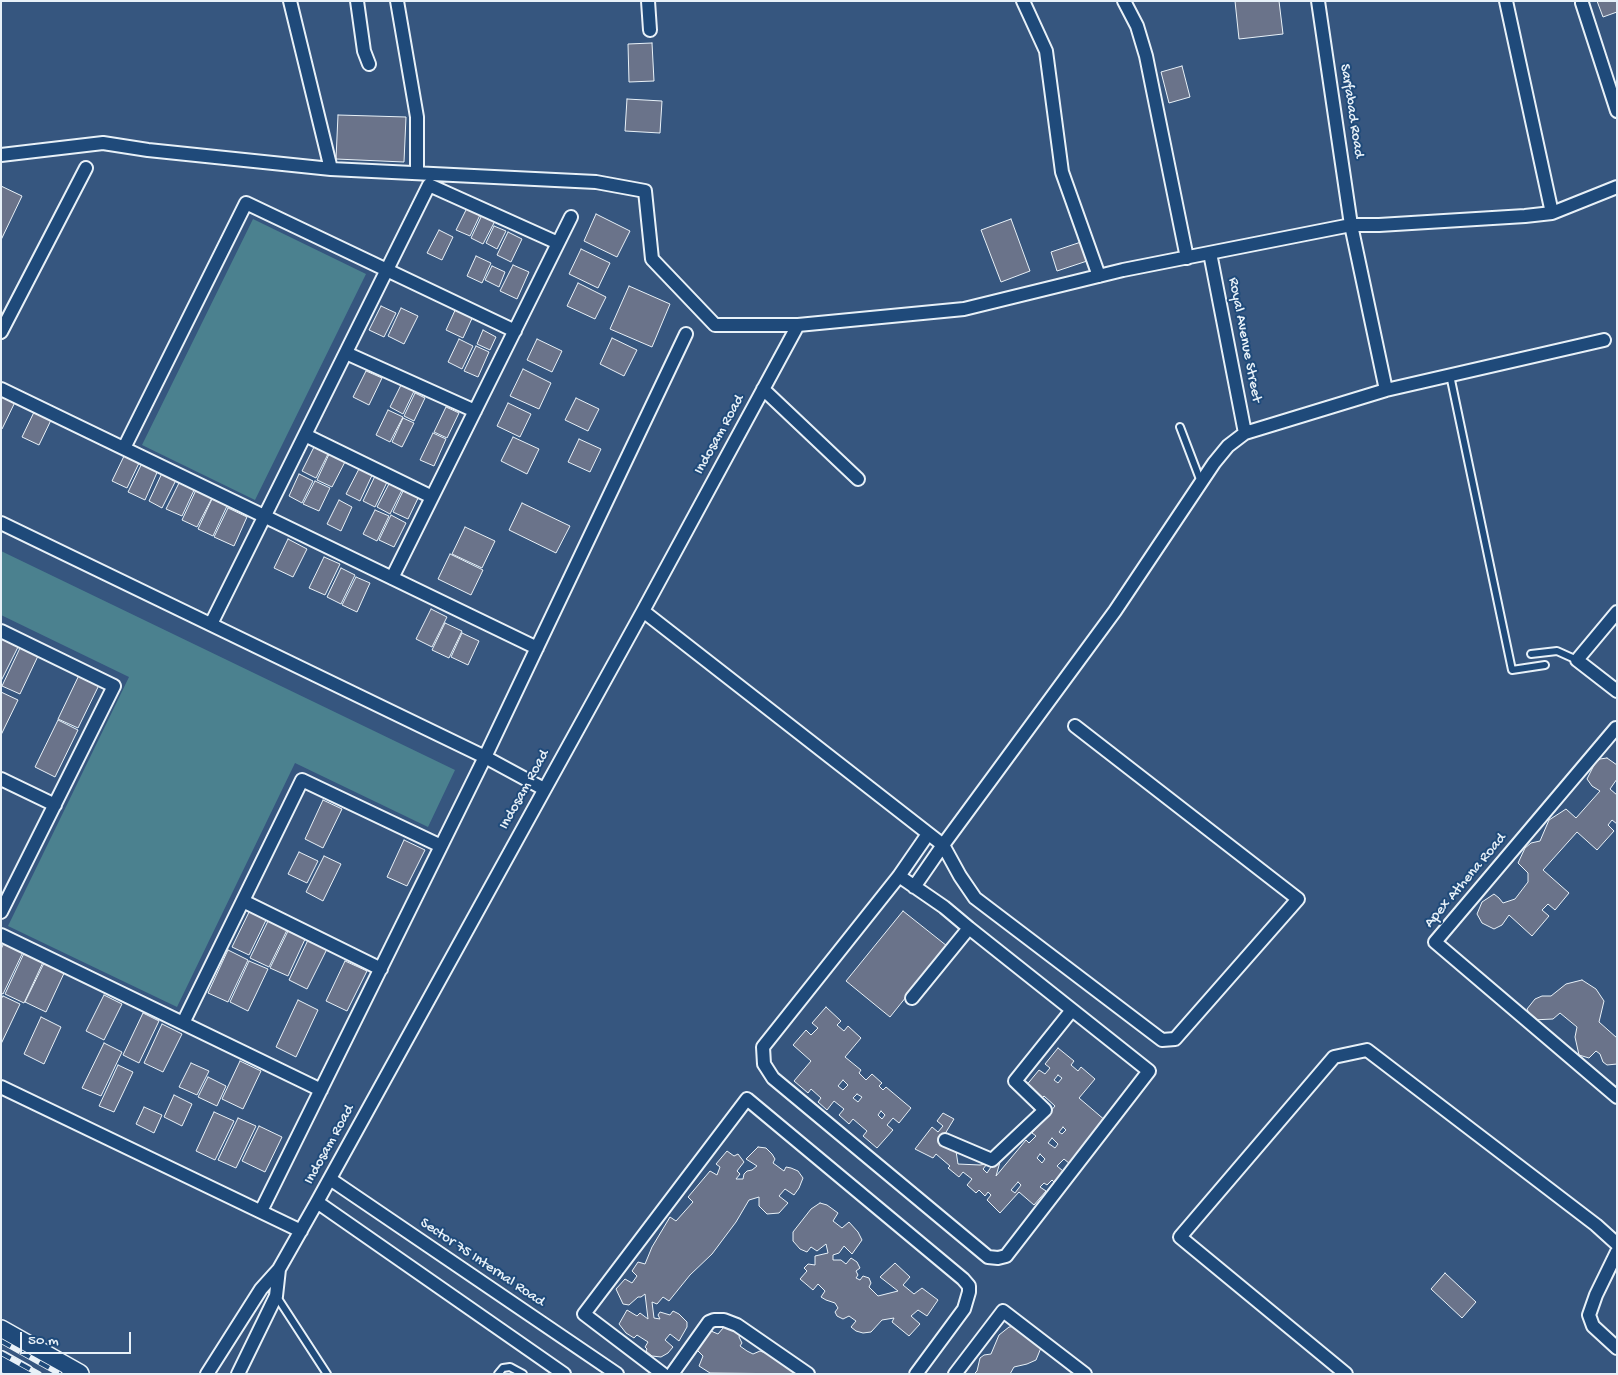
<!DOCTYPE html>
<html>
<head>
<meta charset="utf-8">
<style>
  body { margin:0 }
  #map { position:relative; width:1618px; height:1375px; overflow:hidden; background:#36567f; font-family:"Gochi Hand",sans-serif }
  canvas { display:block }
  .frame { position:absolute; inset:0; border:2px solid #e8f1f8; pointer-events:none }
  .scale { position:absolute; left:20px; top:1332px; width:111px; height:22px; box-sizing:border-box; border:2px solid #e8f1f8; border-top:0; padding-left:6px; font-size:15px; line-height:18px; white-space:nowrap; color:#e8f1f8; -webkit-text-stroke:4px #1f4a7a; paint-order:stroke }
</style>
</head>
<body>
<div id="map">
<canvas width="1618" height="1375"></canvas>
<div class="frame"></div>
<div class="scale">50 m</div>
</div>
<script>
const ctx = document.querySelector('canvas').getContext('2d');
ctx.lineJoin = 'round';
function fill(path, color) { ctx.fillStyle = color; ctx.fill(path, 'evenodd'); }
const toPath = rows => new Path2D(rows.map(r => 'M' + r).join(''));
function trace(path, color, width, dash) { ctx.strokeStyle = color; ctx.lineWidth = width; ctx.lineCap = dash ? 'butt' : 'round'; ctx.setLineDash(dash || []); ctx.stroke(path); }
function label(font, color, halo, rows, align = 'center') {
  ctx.font = font + ' "Gochi Hand",sans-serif'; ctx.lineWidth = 4; ctx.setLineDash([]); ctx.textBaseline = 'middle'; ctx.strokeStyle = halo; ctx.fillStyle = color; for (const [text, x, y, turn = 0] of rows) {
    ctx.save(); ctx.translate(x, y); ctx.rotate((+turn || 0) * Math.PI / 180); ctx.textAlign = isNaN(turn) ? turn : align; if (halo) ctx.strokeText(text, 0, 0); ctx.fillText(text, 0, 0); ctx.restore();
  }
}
fill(toPath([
  [253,219,366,274,255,500,142,445],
  [1,551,455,770,428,827,295,763,177,1007,8,926,129,677,1,615]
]), '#4b818f');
const building = toPath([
  [1235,1,1279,1,1283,34,1239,39,1235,1],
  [1597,1,1617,1,1617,12,1603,17,1597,1],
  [652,43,654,81,629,82,628,44,652,43],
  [1182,66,1190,97,1169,103,1161,72,1182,66],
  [627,99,662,101,660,133,625,131,627,99],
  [338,115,406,117,404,162,336,159,338,115],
  [1,186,22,196,1,240,1,186],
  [467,208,480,215,470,236,456,230,467,208],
  [596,214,630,231,617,257,584,241,596,214],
  [482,215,495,221,483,244,471,238,482,215],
  [1011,219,1030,271,1001,282,981,230,1011,219],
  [494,226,506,231,497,249,486,243,494,226],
  [439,230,453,237,442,260,427,253,439,230],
  [508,232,522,239,511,262,497,255,508,232],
  [1081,242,1087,261,1057,271,1051,252,1081,242],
  [581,249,610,263,598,288,569,274,581,249],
  [476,256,491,263,482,283,467,276,476,256],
  [513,265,529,272,517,299,500,291,513,265],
  [492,266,505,272,499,287,485,280,492,266],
  [578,283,606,297,595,319,567,306,578,283],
  [629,286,670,304,652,347,610,329,629,286],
  [381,306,396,313,384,337,369,330,381,306],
  [457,306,474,314,463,338,446,330,457,306],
  [401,308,418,316,404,344,388,336,401,308],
  [483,330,496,337,490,350,477,344,483,330],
  [612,338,637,350,624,376,600,364,612,338],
  [459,339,473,346,462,369,448,362,459,339],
  [537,339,562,351,552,372,527,360,537,339],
  [476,346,489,352,478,377,464,371,476,346],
  [523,369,551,383,539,409,510,396,523,369],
  [366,371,382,378,369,405,353,397,366,371],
  [402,383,415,389,403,414,390,407,402,383],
  [1,392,16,400,2,429,1,429,1,392],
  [415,393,425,398,414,421,404,416,415,393],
  [576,398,599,409,588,431,565,420,576,398],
  [508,403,531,414,520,437,497,426,508,403],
  [446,407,459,413,447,438,434,432,446,407],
  [36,408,53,416,39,445,22,437,36,408],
  [388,410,403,417,390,442,376,435,388,410],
  [403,418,414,423,402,447,392,442,403,418],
  [433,433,446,439,434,466,420,460,433,433],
  [513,437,539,449,527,474,501,461,513,437],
  [579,439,601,449,590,472,568,462,579,439],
  [316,443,330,450,316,478,302,471,316,443],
  [331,450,347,458,332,487,317,480,331,450],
  [125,454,140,461,127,488,112,481,125,454],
  [143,461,159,468,145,500,128,492,143,461],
  [361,465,374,471,360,501,346,494,361,465],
  [163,471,177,478,162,508,149,501,163,471],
  [377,472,389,478,375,507,363,501,377,472],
  [299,474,313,481,302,503,289,496,299,474],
  [391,480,404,486,390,514,377,507,391,480],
  [180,481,195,488,182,516,166,509,180,481],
  [315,481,330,488,319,511,303,504,315,481],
  [405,487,420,494,408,519,393,512,405,487],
  [196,490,212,498,197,527,182,520,196,490],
  [212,499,227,506,213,536,198,529,212,499],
  [339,500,352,507,341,531,327,524,339,500],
  [522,503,570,526,556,553,509,530,522,503],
  [228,508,247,517,234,546,214,537,228,508],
  [375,510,389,516,377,541,363,534,375,510],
  [391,515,406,523,394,547,379,540,391,515],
  [465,527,495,541,482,568,452,554,465,527],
  [288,539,307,549,293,577,274,568,288,539],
  [450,554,483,570,471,595,438,579,450,554],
  [324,557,340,564,325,595,309,588,324,557],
  [341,568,355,575,341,604,327,597,341,568],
  [356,577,370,583,357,612,342,605,356,577],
  [431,609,447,617,432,647,416,639,431,609],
  [445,623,462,631,449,658,432,650,445,623],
  [462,633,479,641,468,665,451,657,462,633],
  [3,635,20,643,1,681,1,639,3,635],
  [20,648,38,656,20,694,2,686,20,648],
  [81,671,101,681,78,728,58,719,81,671],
  [1,692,18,700,1,735,1,692],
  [58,720,78,730,55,777,35,767,58,720],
  [1607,758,1617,765,1617,779,1610,789,1617,795,1617,824,1612,820,1608,825,1614,831,1597,850,1577,832,1543,870,1569,893,1555,910,1548,904,1542,910,1549,916,1532,936,1509,915,1502,925,1494,929,1482,923,1477,914,1482,902,1494,894,1499,898,1503,903,1515,899,1528,882,1528,873,1518,863,1525,848,1531,843,1540,841,1549,820,1566,809,1576,818,1600,791,1592,786,1587,779,1594,765,1600,759,1607,758],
  [323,800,342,809,323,848,305,839,323,800],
  [404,840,425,850,407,886,387,877,404,840],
  [299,852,318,861,307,883,288,874,299,852],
  [324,856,341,864,323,901,306,892,324,856],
  [251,908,268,916,249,955,232,947,251,908],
  [903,911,947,946,890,1017,846,981,903,911],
  [269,919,288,928,269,967,250,958,269,919],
  [289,929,306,937,288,976,270,968,289,929],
  [308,940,327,949,307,989,289,980,308,940],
  [4,943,23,952,3,994,1,993,1,949,4,943],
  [26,949,45,958,24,1003,5,994,26,949],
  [228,950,248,960,228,1002,208,993,228,950],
  [46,959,66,969,46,1012,25,1002,46,959],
  [249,961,268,969,248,1011,230,1002,249,961],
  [345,961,367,971,347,1011,326,1001,345,961],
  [1582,980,1596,989,1604,1001,1599,1022,1617,1038,1617,1064,1607,1065,1603,1062,1600,1054,1596,1051,1589,1058,1579,1055,1575,1037,1577,1027,1560,1013,1553,1019,1532,1020,1527,1009,1535,999,1542,996,1551,996,1566,984,1582,980],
  [104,995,122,1004,104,1040,86,1031,104,995],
  [3,996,20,1004,1,1044,1,999,3,996],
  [298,1000,318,1010,296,1057,276,1047,298,1000],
  [826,1007,841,1021,837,1025,844,1031,848,1026,861,1038,845,1057,861,1070,859,1073,866,1080,872,1074,882,1083,879,1086,883,1090,886,1087,911,1108,899,1123,893,1118,887,1125,893,1130,877,1148,863,1136,867,1131,853,1119,849,1124,839,1115,844,1109,834,1101,827,1110,818,1102,821,1098,811,1089,808,1093,794,1081,811,1061,793,1045,806,1030,811,1035,818,1028,812,1023,826,1007],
  [843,1080,848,1085,843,1090,838,1086,843,1080],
  [857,1094,862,1097,858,1102,853,1098,857,1094],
  [881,1111,885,1115,882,1119,878,1115,881,1111],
  [143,1013,159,1021,139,1063,123,1055,143,1013],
  [41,1017,61,1027,44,1064,24,1054,41,1017],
  [162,1024,182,1034,163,1072,144,1063,162,1024],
  [104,1043,122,1052,101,1096,82,1088,104,1043],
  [1058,1048,1074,1061,1071,1065,1078,1071,1081,1067,1095,1079,1079,1098,1106,1121,1070,1164,1064,1159,1057,1166,1063,1171,1054,1182,1052,1180,1047,1185,1044,1183,1040,1187,1046,1191,1034,1205,1019,1192,1000,1213,987,1200,991,1195,988,1192,985,1196,979,1190,976,1193,967,1185,972,1179,963,1172,959,1177,948,1168,950,1166,936,1154,933,1158,915,1149,932,1127,938,1132,943,1126,937,1121,943,1113,954,1119,940,1142,950,1150,956,1151,958,1164,980,1165,1000,1162,996,1176,1026,1140,1029,1143,1036,1136,1032,1133,1055,1106,1044,1096,1040,1100,1025,1087,1039,1070,1045,1074,1050,1068,1045,1064,1058,1048],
  [1058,1075,1062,1078,1058,1083,1054,1080,1058,1075],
  [1063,1127,1066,1130,1062,1134,1059,1132,1063,1127],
  [1052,1138,1058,1144,1055,1148,1048,1143,1052,1138],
  [1040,1154,1045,1159,1042,1163,1037,1158,1040,1154],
  [987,1164,991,1167,987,1173,983,1169,987,1164],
  [1018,1182,1021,1185,1015,1193,1011,1190,1018,1182],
  [240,1061,261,1071,243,1109,222,1099,240,1061],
  [191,1063,209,1071,197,1095,179,1087,191,1063],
  [118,1065,133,1072,114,1112,99,1106,118,1065],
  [208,1077,226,1086,217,1106,198,1097,208,1077],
  [174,1095,192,1104,182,1126,164,1117,174,1095],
  [144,1107,162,1115,154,1133,136,1124,144,1107],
  [214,1112,234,1121,215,1160,196,1151,214,1112],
  [238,1118,256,1126,236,1168,218,1160,238,1118],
  [259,1126,282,1137,265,1172,242,1161,259,1126],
  [758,1147,766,1148,772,1154,775,1159,773,1163,784,1171,786,1167,791,1168,798,1171,803,1178,799,1188,794,1195,785,1189,779,1196,788,1203,779,1213,767,1214,759,1206,759,1197,749,1200,736,1222,712,1254,690,1275,669,1301,663,1297,657,1304,652,1302,654,1318,660,1319,658,1315,660,1312,670,1315,673,1311,679,1314,687,1322,687,1327,679,1341,670,1334,665,1340,673,1347,668,1353,661,1357,652,1356,646,1351,647,1349,645,1347,648,1342,637,1335,634,1338,626,1333,619,1324,627,1310,637,1316,640,1313,648,1319,645,1294,641,1297,638,1297,629,1305,623,1304,616,1289,625,1279,632,1283,637,1276,632,1271,638,1262,645,1264,652,1247,670,1217,676,1221,693,1202,688,1197,710,1171,717,1175,720,1167,716,1164,727,1151,734,1156,738,1154,744,1162,737,1171,740,1174,736,1179,743,1179,744,1174,747,1171,752,1170,757,1166,746,1159,758,1147],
  [820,1203,827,1205,838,1213,833,1221,842,1228,849,1222,858,1232,862,1240,852,1254,844,1246,839,1253,833,1255,833,1260,841,1260,846,1264,851,1258,857,1262,860,1268,856,1271,858,1275,856,1278,860,1280,863,1276,869,1278,871,1283,869,1287,878,1296,898,1291,880,1277,895,1263,910,1277,903,1285,914,1294,922,1288,938,1300,927,1316,918,1310,911,1316,920,1324,909,1336,892,1322,894,1318,882,1320,871,1332,863,1333,856,1331,851,1327,856,1321,849,1316,843,1319,837,1316,835,1312,838,1308,835,1303,826,1300,821,1297,825,1291,818,1284,813,1290,800,1279,807,1271,804,1268,808,1264,815,1265,815,1256,828,1253,826,1244,817,1251,811,1247,807,1252,800,1249,793,1241,793,1232,811,1209,820,1203],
  [1445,1273,1476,1302,1462,1318,1431,1289,1445,1273],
  [1018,1326,1043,1343,1036,1360,1027,1364,1014,1367,1010,1374,974,1374,977,1371,980,1358,984,1355,991,1354,999,1335,1009,1327,1018,1326],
  [724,1327,731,1327,741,1332,739,1337,742,1343,740,1346,747,1351,753,1354,760,1351,776,1357,803,1374,710,1373,699,1366,703,1356,697,1350,703,1339,711,1331,718,1334,724,1327]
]);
fill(building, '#6a738a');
trace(building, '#e8f1f8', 1);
const service = toPath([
  [1450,375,1512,670,1545,665],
  [1180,427,1201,482],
  [1531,654,1557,651,1577,660],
  [277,1297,327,1374],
  [498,1374,503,1368,510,1367,523,1374]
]);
const minor = toPath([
  [290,1,331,169],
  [357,1,364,51,369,64],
  [397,1,417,117,417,173],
  [648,1,650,30],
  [1023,1,1046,51,1062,172,1099,276],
  [1124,1,1137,26,1146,56,1187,258],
  [1318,1,1351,225,1386,390],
  [1506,1,1552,213],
  [1582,3,1617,111],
  [1,155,103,143,148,150,331,169,596,182,645,191,652,259,715,325,798,325,964,309,1123,270,1351,225,1379,225,1525,216,1552,213,1617,187],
  [1210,253,1245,433],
  [1,332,86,168],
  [346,353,475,411],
  [1,389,537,648],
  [763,389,858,479],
  [305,435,432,497],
  [124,448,246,203,515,331],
  [1,523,485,757,544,789],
  [392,578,571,217],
  [643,611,943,845,960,876,975,898,1162,1040,1175,1039,1298,899,1075,726],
  [1617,612,1577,660,1617,691],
  [211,624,429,185,558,243],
  [1,631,114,686,1,912],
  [1617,729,1616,728,1435,942,1617,1097],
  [1,779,55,805],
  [899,876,944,907,969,928,1149,1071,1006,1256,998,1258,988,1257,773,1078,764,1064,763,1047,899,876,928,834],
  [914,887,943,845,1115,611,1214,463,1228,446,1245,433,1386,390,1604,340],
  [243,901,381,969],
  [1,935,321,1090],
  [912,998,969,928],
  [183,1023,302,780,441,846],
  [1,1087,301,1231],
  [945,1140,992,1160,1045,1110,1015,1081,1072,1010],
  [330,1179,617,1374],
  [317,1202,564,1374],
  [261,1211,485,757,686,334],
  [1617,1252,1596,1295,1589,1315,1593,1326,1617,1348],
  [207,1374,261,1289,279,1269,317,1202,643,611,798,325],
  [238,1374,276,1296,279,1269],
  [663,1374,584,1314,747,1099,963,1279,969,1286,969,1292,964,1309,916,1374],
  [672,1374,709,1322,714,1320,724,1320,737,1325,808,1374],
  [955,1374,1003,1311,1085,1374],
  [1346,1374,1180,1237,1334,1057,1367,1050,1596,1225,1617,1244]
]);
const secondary = toPath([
  [1,1330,79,1374],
  [1,1361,24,1374]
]);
trace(service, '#e8f1f8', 10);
trace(minor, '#e8f1f8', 16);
trace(secondary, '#e8f1f8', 22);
trace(service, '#1f4a7a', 6);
trace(minor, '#1f4a7a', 12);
trace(secondary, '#1f4a7a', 19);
const rail = toPath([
  [1,1341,60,1374],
  [1,1353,39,1374]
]);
trace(rail, '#e8f1f8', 5.5);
trace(rail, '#1f4a7a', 4, [11]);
label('15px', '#e8f1f8', '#1f4a7a', [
  ["Sarfabad Road",1351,111,81],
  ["Royal Avenue Street",1244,340,79],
  ["Indosam Road",720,435,-61],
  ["Indosam Road",525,790,-61],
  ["Apex Athena Road",1466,881,-50],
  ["Indosam Road",330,1145,-61],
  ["Sector 75 Internal Road",482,1263,34]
]);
</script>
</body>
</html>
